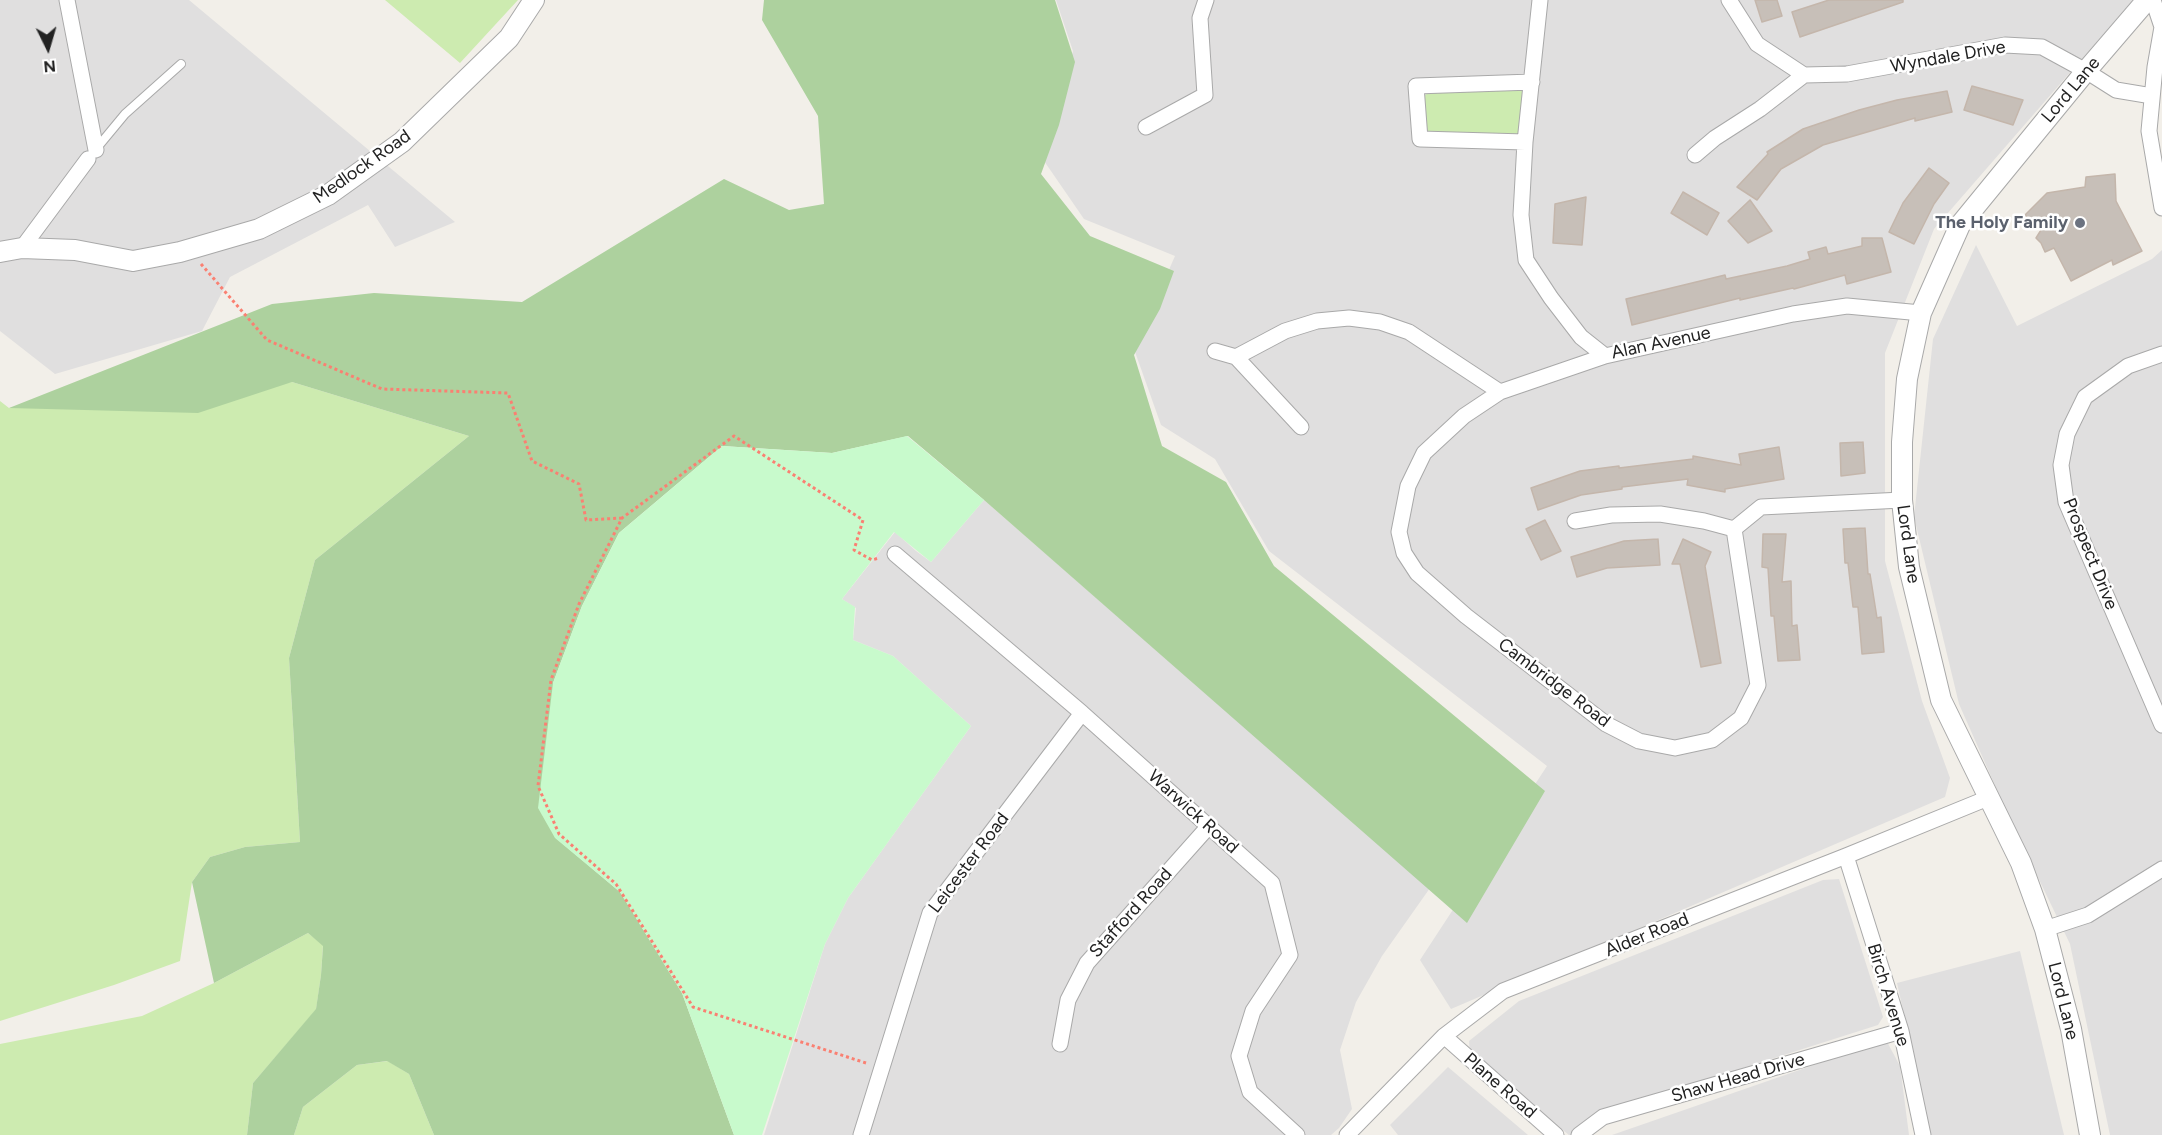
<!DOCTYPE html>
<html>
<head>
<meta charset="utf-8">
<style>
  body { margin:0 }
  #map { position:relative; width:2162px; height:1135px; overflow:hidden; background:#f2efe9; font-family:Figtree,sans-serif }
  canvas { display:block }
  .north { position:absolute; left:18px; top:18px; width:60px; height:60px; -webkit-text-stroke:4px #fff; paint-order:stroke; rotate:175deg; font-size:16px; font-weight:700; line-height:24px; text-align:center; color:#222 }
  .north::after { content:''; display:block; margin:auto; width:21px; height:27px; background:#222; clip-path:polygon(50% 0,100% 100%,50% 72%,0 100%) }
</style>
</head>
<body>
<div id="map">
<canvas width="2162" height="1135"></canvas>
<div class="north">N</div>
</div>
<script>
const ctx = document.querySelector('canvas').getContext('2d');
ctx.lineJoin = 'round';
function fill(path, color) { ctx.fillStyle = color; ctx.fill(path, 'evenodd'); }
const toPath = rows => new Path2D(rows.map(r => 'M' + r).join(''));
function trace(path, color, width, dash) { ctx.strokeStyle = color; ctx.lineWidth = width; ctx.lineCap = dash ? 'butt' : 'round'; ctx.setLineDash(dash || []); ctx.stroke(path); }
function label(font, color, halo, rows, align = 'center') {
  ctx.font = font + ' Figtree,sans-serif'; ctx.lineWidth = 5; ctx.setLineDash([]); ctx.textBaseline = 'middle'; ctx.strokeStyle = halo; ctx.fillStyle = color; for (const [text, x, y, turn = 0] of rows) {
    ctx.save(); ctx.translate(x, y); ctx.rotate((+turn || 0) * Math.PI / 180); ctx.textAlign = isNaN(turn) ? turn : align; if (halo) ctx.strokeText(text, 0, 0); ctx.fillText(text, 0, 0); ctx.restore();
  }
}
fill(toPath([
  [0,0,189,0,455,222,395,247,368,205,230,277,202,331,55,374,0,331],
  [1056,0,2133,0,1934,229,1885,353,1885,561,1922,701,1950,778,1945,797,1451,1009,1420,960,1547,766,1269,551,1215,459,1161,425,1134,349,1175,256,1084,219,1042,158,1073,51],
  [1976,245,2017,326,2152,259,2162,250,2162,1135,2110,1135,2070,944,2009,817,1959,704,1914,517,1933,339],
  [984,500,1430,888,1382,956,1356,1002,1340,1050,1352,1109,1339,1128,1331,1135,764,1135,825,944,848,898,971,726,893,656,853,640,856,608,842,599,895,532,916,551,931,562],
  [1839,879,1883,1017,1878,1025,1605,1112,1572,1135,1569,1135,1470,1055,1469,1041,1519,1001,1823,880],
  [2020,951,2064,1135,1931,1135,1897,983],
  [1886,1040,1900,1066,1909,1135,1612,1135],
  [1448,1067,1528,1135,1398,1135,1390,1125]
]), '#e0dfdf');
fill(toPath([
  [385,0,518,0,460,63],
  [1528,87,1522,136,1428,132,1421,97,1435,90],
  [292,382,469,436,315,560,289,658,300,842,245,847,210,857,192,882,180,961,114,985,0,1021,0,401,9,408],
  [308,933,323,945,321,975,316,1010,253,1083,247,1135,0,1135,0,1044,142,1016,214,983],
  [388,1061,409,1074,434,1135,294,1135,303,1107,357,1065]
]), '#cdebb0');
fill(toPath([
  [764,0,1055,0,1075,62,1059,125,1041,174,1090,236,1174,271,1160,309,1134,355,1162,446,1226,482,1274,566,1545,791,1467,923,984,500,908,436,832,453,722,446,619,533,582,606,553,683,556,838,620,892,682,993,734,1135,434,1135,409,1074,387,1061,357,1065,303,1107,294,1135,247,1135,253,1083,316,1009,321,975,323,946,308,933,214,983,192,882,210,857,245,847,300,842,289,658,315,560,469,436,292,382,198,413,9,408,272,304,374,293,522,302,724,179,789,210,824,204,818,116,762,20]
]), '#add19e');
fill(toPath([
  [907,436,984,500,931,562,894,532,842,599,855,607,853,640,893,656,971,726,848,898,825,944,762,1135,734,1135,682,993,620,892,555,838,538,808,553,683,582,606,619,533,722,446,832,453]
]), '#c8facc');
const building = toPath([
  [1755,0,1777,0,1782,16,1762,22,1755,0],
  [1829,0,1903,0,1903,2,1800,37,1792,12,1829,0],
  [1972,86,2023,100,2013,125,1964,110,1972,86],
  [1947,91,1952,112,1915,121,1915,118,1823,145,1781,169,1757,200,1737,187,1768,154,1767,152,1803,129,1859,110,1897,100,1947,91],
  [1929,168,1949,183,1934,204,1914,244,1889,232,1903,203,1929,168],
  [2115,174,2116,201,2142,251,2113,265,2112,260,2071,281,2054,248,2045,252,2041,243,2036,238,2041,230,2025,215,2047,193,2085,187,2086,177,2115,174],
  [1683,192,1719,213,1707,235,1671,213,1683,192],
  [1586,197,1582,245,1553,243,1555,204,1586,197],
  [1750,200,1772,231,1748,243,1728,221,1750,200],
  [1862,238,1882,238,1891,272,1847,284,1845,275,1794,289,1793,288,1740,300,1740,298,1632,325,1626,299,1725,275,1726,279,1787,266,1810,259,1808,252,1826,247,1828,254,1862,246,1862,238],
  [1863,442,1865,473,1841,476,1840,443,1863,442],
  [1779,447,1784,479,1725,489,1725,492,1687,485,1688,479,1622,487,1622,489,1581,495,1538,510,1531,488,1580,471,1619,466,1619,468,1693,459,1693,456,1741,465,1739,454,1779,447],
  [1545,520,1561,551,1541,560,1526,529,1545,520],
  [1865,528,1868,574,1870,574,1877,618,1881,617,1884,652,1862,654,1858,607,1853,607,1848,563,1845,563,1843,529,1865,528],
  [1763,534,1786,534,1782,582,1791,581,1792,626,1797,625,1800,660,1778,661,1774,616,1771,616,1768,568,1762,567,1763,534],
  [1658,539,1660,565,1607,568,1577,577,1571,557,1624,541,1658,539],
  [1683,539,1711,552,1705,566,1721,663,1701,667,1680,564,1672,564,1683,539]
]);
fill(building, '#c7bfb8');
trace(building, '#c4b6ab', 1.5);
const service = toPath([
  [96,149,125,114,181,64]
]);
const minor = toPath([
  [67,0,96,150],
  [1540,0,1525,142,1521,215,1526,260,1551,298,1581,337,1605,356,1793,314,1847,306,1921,313],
  [1729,0,1757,44,1804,75,1847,74,2005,45,2042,47,2086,71,2116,90,2152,96],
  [2153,0,2162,27,2155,67,2149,131,2162,208],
  [1146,127,1205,95,1200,18,1206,0],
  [1525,142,1420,139,1416,86,1532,82],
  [1695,155,1715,138,1760,109,1804,75],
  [22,248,88,159],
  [1215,351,1236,357,1301,427],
  [2162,354,2128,366,2085,397,2067,434,2061,465,2066,502,2162,725],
  [1605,356,1500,392,1464,416,1424,453,1408,486,1399,532,1404,553,1417,573,1466,616,1606,724,1639,741,1675,748,1712,740,1741,718,1758,685,1734,529,1761,507,1902,500],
  [1236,357,1285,331,1317,321,1349,318,1380,322,1409,332,1500,392],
  [1575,521,1611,515,1660,514,1704,521,1734,529],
  [895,554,1082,713,1272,883,1290,955,1253,1011,1239,1056,1250,1092,1297,1135],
  [1846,856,1901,1031,1923,1135],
  [2045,929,2088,915,2162,869],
  [1444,1036,1556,1135],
  [1060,1044,1068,1000,1087,963,1209,826],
  [861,1135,930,913,1082,713],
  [1347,1135,1444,1036,1503,991,1846,856,1988,798],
  [1579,1135,1603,1117,1901,1031]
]);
const tertiary = toPath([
  [0,252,22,248,75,250,133,261,180,252,259,229,328,195,402,142,509,38,534,0],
  [2090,1135,2071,1029,2045,929,2021,863,1941,700,1909,567,1902,500,1902,442,1907,379,1921,313,1960,225,2086,71,2147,0]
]);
trace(service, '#a9a9a9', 10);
trace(minor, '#a9a9a9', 17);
trace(tertiary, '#a9a9a9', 22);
trace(toPath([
  [201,264,267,340,382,389,508,393,532,461,579,484,586,520,622,518],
  [866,1063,693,1007,616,884,559,834,538,786,551,680,579,604,622,518,734,436,863,520,854,550,872,560,879,558]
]), '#fa8072', 3, [3, 3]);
trace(service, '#fff', 8);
trace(minor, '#fff', 15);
trace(tertiary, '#fff', 20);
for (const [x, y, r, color] of [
  [2080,223,6,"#6b7280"]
]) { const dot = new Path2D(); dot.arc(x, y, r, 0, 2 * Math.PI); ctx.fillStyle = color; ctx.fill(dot); trace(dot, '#fff', 2); }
label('18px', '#222', '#fff', [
  ["Wyndale Drive",1948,57,-10],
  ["Lord Lane",2071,90,-50],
  ["Medlock Road",362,167,-35],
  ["Alan Avenue",1661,343,-12],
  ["Lord Lane",1908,544,82],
  ["Prospect Drive",2090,554,68],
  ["Cambridge Road",1554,683,37],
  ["Warwick Road",1193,812,42],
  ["Leicester Road",969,863,-53],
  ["Stafford Road",1131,913,-48],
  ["Alder Road",1647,935,-22],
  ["Birch Avenue",1888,995,73],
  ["Lord Lane",2063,1001,76],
  ["Shaw Head Drive",1738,1078,-16],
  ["Plane Road",1500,1086,41]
]);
label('bold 18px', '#5b616d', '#fff', [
  ["The Holy Family",2068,223]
], 'right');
</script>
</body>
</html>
